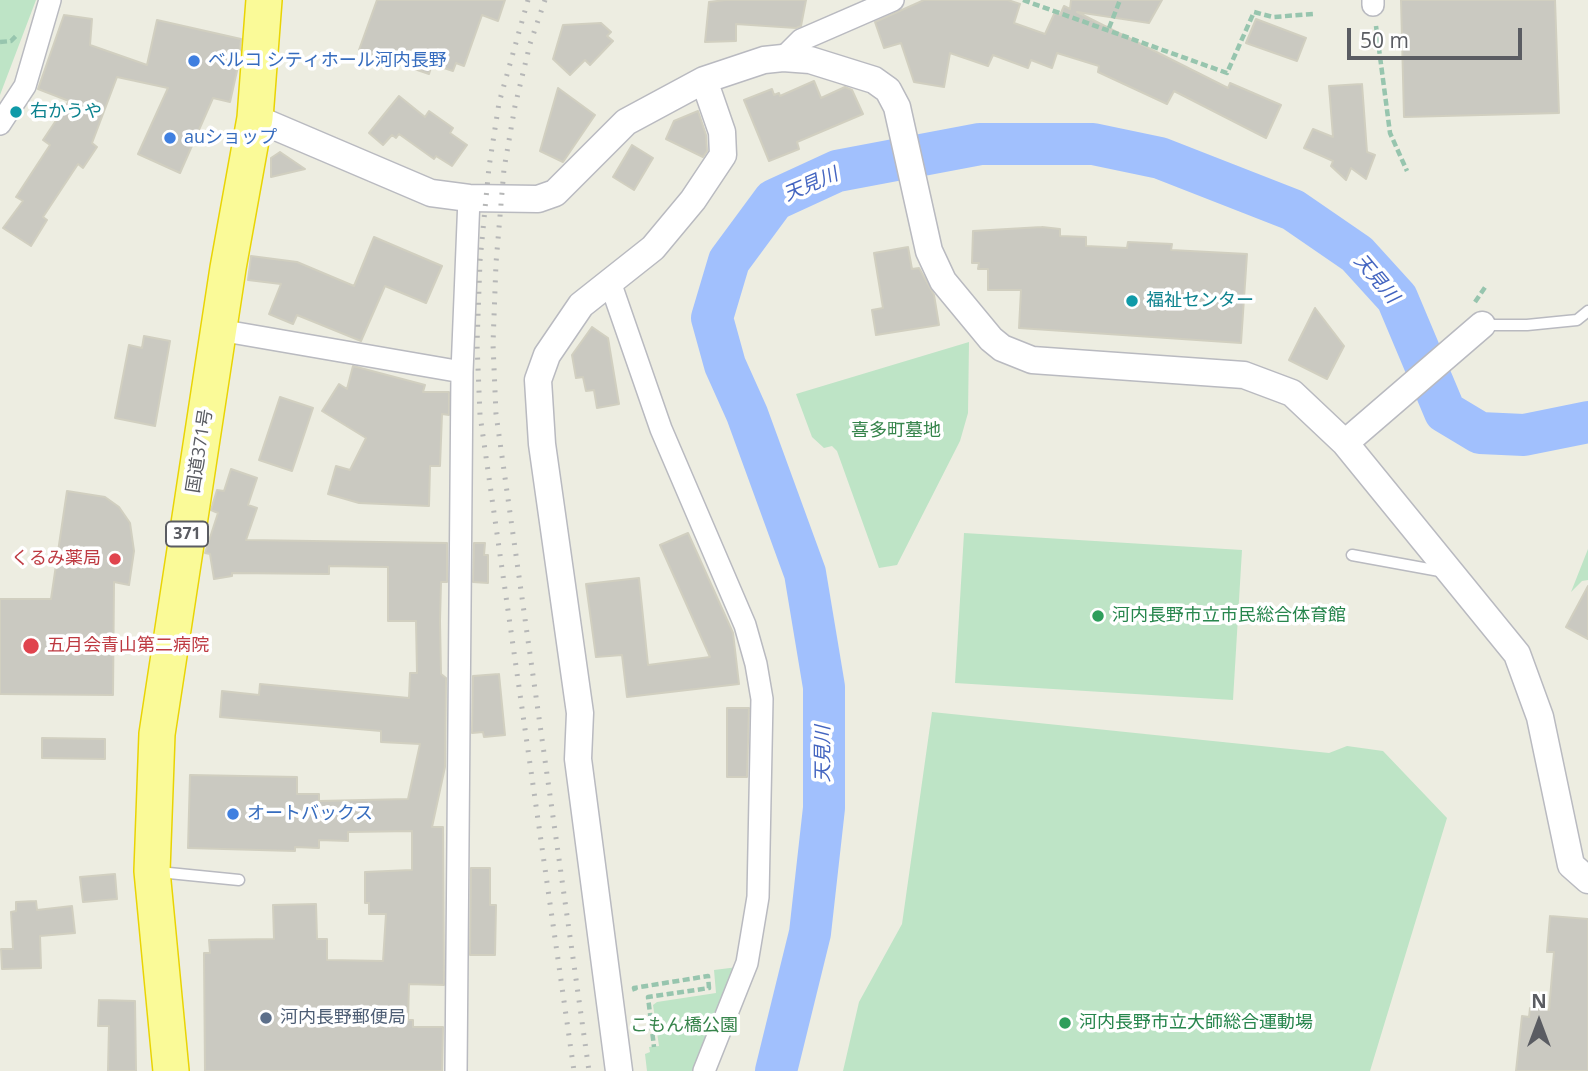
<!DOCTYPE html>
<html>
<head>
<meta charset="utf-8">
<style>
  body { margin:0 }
  #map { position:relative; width:1588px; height:1071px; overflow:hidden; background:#edede1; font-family:"Open Sans",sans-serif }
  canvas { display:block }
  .north { position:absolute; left:1504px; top:987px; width:70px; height:70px; -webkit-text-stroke:5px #fff; paint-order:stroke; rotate:0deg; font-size:19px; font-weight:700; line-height:28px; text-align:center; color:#5a5c62 }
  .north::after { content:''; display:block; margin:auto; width:24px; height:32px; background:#5a5c62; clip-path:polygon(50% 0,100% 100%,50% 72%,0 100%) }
  .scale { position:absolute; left:1347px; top:28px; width:175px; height:32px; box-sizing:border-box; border:4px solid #5a5c62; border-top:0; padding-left:9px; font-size:21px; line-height:24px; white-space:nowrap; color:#5a5c62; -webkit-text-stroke:5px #fff; paint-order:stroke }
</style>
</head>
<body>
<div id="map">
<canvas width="1588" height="1071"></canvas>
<div class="north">N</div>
<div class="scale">50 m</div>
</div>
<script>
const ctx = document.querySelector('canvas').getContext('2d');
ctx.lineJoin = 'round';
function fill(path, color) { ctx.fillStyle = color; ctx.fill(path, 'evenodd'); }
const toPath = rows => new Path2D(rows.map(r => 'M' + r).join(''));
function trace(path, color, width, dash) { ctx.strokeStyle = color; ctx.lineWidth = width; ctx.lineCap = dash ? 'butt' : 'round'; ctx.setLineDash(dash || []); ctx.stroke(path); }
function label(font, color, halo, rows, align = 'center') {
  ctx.font = font + ' "Open Sans","Noto Sans JP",sans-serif'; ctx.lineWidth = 7; ctx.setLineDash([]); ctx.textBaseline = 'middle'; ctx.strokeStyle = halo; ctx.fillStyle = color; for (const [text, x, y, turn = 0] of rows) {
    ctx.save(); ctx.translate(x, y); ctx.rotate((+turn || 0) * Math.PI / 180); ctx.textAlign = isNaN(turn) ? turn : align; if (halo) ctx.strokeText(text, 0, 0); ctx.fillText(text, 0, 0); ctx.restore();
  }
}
fill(toPath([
  [0,0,36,0,0,95],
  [969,342,968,413,960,441,897,565,879,568,837,451,832,446,824,448,812,437,796,394],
  [964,533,1242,550,1233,700,955,683],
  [1588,549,1588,580,1582,581,1571,592],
  [932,712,1329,753,1347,746,1383,751,1447,818,1370,1071,843,1071,859,1002,902,924],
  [738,967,696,1071,647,1071,645,1054,650,1052,649,1047,659,1046,653,1005,657,1002,716,993,714,970]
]), '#bee4c6');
trace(toPath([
  [776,1071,810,933,824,808,824,687,805,573,747,414,725,365,712,318,729,261,774,200,837,171,980,144,1093,144,1160,158,1293,210,1357,254,1397,298,1445,412,1480,433,1524,435,1588,422]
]), '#a1c0fd', 42);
const building = toPath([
  [377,0,505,0,498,21,482,15,464,66,456,63,453,71,432,64,429,74,359,50,377,0],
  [725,0,806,0,801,26,796,28,736,24,736,41,705,42,709,2,725,0],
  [924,0,1008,0,1020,4,1014,23,1045,34,1055,12,1060,15,1064,6,1070,9,1071,0,1162,0,1149,23,1077,12,1228,88,1230,83,1281,105,1266,138,1174,91,1167,104,1098,72,1099,66,1057,53,1052,68,1031,60,1028,68,993,55,988,66,950,53,944,87,914,82,901,43,884,48,875,22,924,0],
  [1401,0,1555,0,1559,113,1404,117,1401,0],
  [64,15,92,19,90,45,147,65,157,20,241,39,239,62,230,102,213,98,180,173,138,154,168,88,117,77,92,143,97,147,83,168,78,164,43,217,47,220,31,246,3,228,23,201,16,197,50,145,43,140,69,101,38,89,64,15],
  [1256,19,1306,38,1297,61,1246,43,1256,19],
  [601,23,611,32,607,36,613,41,590,65,585,60,570,75,553,59,563,25,601,23],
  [814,81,821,98,845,87,852,90,863,114,797,142,799,149,769,161,744,100,772,89,774,95,779,93,780,96,814,81],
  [1362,84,1367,152,1375,155,1366,179,1351,168,1346,180,1331,166,1333,161,1304,148,1313,129,1333,137,1329,86,1362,84],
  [558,88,595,115,563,162,540,151,558,88],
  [399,96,425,117,429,111,453,128,450,133,467,145,452,166,436,156,434,159,399,134,396,138,392,135,383,145,369,133,399,96],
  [698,111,706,135,707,151,703,157,666,139,674,121,698,111],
  [632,145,653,158,634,190,613,177,632,145],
  [280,152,305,169,271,177,271,158,280,152],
  [1042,227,1060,229,1060,236,1086,237,1086,246,1127,248,1128,242,1172,244,1171,250,1247,254,1241,343,1019,328,1021,290,988,290,988,269,978,269,979,263,972,263,973,231,1042,227],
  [374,237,442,266,426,303,385,286,361,341,297,315,293,324,269,314,281,284,248,280,251,256,297,262,354,286,374,237],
  [908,247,912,269,919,268,934,295,939,325,876,335,872,310,883,308,874,253,908,247],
  [1315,308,1344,346,1327,379,1289,360,1315,308],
  [592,327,608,338,619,404,597,408,594,390,586,391,583,377,576,378,572,355,592,327],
  [144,336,170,341,155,426,115,418,129,345,142,348,144,336],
  [353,366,425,385,423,392,449,392,449,415,442,414,440,466,430,466,429,506,359,503,328,494,336,466,350,470,366,438,322,411,339,384,347,389,353,366],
  [280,397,313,408,292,471,259,460,280,397],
  [231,469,257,478,248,505,257,508,246,540,447,543,447,582,441,582,440,621,441,674,446,678,445,767,432,827,443,827,444,985,409,984,408,1020,413,1020,413,1027,443,1027,442,1071,205,1071,204,953,210,953,209,940,274,939,273,905,316,904,317,939,327,939,327,960,383,961,386,914,369,914,369,903,365,903,365,872,412,870,412,831,348,832,348,841,319,840,319,848,295,847,295,851,188,848,190,775,297,777,297,794,319,794,319,801,408,799,420,744,381,742,381,731,220,717,222,691,259,695,260,684,409,698,410,673,417,673,416,621,388,621,388,567,329,566,329,574,232,573,232,576,214,579,210,554,205,553,218,513,211,510,213,503,217,490,224,491,231,469],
  [67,491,105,497,119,507,130,523,134,551,129,585,114,582,113,695,0,694,0,599,51,599,67,491],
  [688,533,733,633,739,684,627,697,622,655,596,657,586,584,639,578,648,665,710,657,660,545,688,533],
  [474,543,485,543,484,555,488,555,488,583,473,582,474,543],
  [1588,586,1588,639,1566,627,1588,586],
  [499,674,505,735,484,737,483,732,472,733,473,676,499,674],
  [727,708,749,708,747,777,727,777,727,708],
  [42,738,105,739,105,759,42,758,42,738],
  [471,868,490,868,490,905,496,905,495,955,470,955,471,868],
  [115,874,117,899,83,902,80,877,115,874],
  [36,901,37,910,72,906,75,933,40,936,41,968,2,969,1,949,13,949,11,912,16,911,16,902,36,901],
  [1550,916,1588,919,1588,1071,1516,1071,1522,1016,1529,1017,1530,1008,1549,1010,1554,952,1547,952,1550,916],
  [99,1000,135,1001,136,1071,108,1071,109,1026,98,1026,99,1000]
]);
fill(building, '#cac9c1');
trace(building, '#d1cfc0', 2);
const service = toPath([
  [1482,325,1527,325,1577,320,1588,311],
  [1352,555,1445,572],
  [159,872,239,880]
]);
const minor = toPath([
  [1373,0,1373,5],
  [783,58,801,40,893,0],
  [0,124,25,86,50,0],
  [610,282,661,429,745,625,756,664,762,699,758,897,747,963,704,1071],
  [219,330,462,372],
  [456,1071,462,372,469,198]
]);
const tertiary = toPath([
  [255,118,431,193,469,198,538,199,555,193,626,122,704,80,764,60,783,58,810,60,874,80,888,90,897,107,929,251,943,281,991,339,1002,348,1032,360,1244,375,1292,393,1345,443,1517,654,1540,717,1571,865,1588,880],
  [1345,443,1482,325],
  [619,1071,578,759,580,713,542,444,538,380,547,355,581,305,653,248,693,200,723,155,722,132,704,80]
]);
const trunk = toPath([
  [171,1071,152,871,157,734,228,268,255,118,264,0]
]);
trace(service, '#b9bac0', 13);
trace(minor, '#b9bac0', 24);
trace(tertiary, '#b9bac0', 29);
trace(trunk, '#e9d404', 38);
trace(toPath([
  [1023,0,1227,73,1254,12,1273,17,1314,14],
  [1376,26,1390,133,1407,171],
  [1109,28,1120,0],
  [0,42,11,41,17,35],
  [1475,302,1486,286],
  [635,991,634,988,708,976,709,988,648,997,654,1047]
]), '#97c5ae', 4.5, [7, 3.5]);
trace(service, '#fff', 10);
trace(minor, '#fff', 21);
trace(tertiary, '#fff', 26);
trace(trunk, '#fafa98', 35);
trace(toPath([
  [528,0,499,103,489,167,480,261,477,344,480,415,574,1071],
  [545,0,530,44,515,106,504,169,496,263,493,344,496,414,589,1071]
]), '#b6b7b7', 5, [2, 9]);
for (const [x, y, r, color] of [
  [194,61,7,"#3f7fe0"],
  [16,112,7,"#0f9aa8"],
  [170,138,7,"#3f7fe0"],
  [1132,301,7,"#0f9aa8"],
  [115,559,7,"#e0444e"],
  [1098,616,7,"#2e9e5b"],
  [31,646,9,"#e0444e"],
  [233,814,7,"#3f7fe0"],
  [266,1018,7,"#5c6f8a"],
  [1065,1023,7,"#2e9e5b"]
]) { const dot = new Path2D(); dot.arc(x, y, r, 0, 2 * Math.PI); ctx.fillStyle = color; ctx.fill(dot); trace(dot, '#fff', 2.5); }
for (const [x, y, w] of [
  [187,534,42]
]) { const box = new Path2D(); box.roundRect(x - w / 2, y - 12.5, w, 25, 5); ctx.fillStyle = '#fff'; ctx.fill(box); trace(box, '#5a5c62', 2); }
label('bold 16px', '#5a5c62', null, [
  ["371",187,534]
]);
label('18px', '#366cbe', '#fff', [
  ["ベルコ シティホール河内長野",208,61],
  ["auショップ",184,138],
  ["オートバックス",247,814]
], 'left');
label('18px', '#0d838f', '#fff', [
  ["右かうや",30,112],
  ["福祉センター",1146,301]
], 'left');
label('18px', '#36844b', '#fff', [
  ["喜多町墓地",896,431],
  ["こもん橋公園",684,1026]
]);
label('18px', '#5a5c62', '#fff', [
  ["国道371号",200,451,-81]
]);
label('18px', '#be3a42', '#fff', [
  ["くるみ薬局",101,559],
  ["五月会青山第二病院",47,646,"left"]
], 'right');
label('18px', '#27864d', '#fff', [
  ["河内長野市立市民総合体育館",1112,616],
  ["河内長野市立大師総合運動場",1079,1023]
], 'left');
label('18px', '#4e5e75', '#fff', [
  ["河内長野郵便局",280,1018]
], 'left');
label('italic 19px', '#4465c0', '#fff', [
  ["天見川",811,185,-23],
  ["天見川",1376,279,50],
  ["天見川",824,754,-90]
]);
</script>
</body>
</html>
